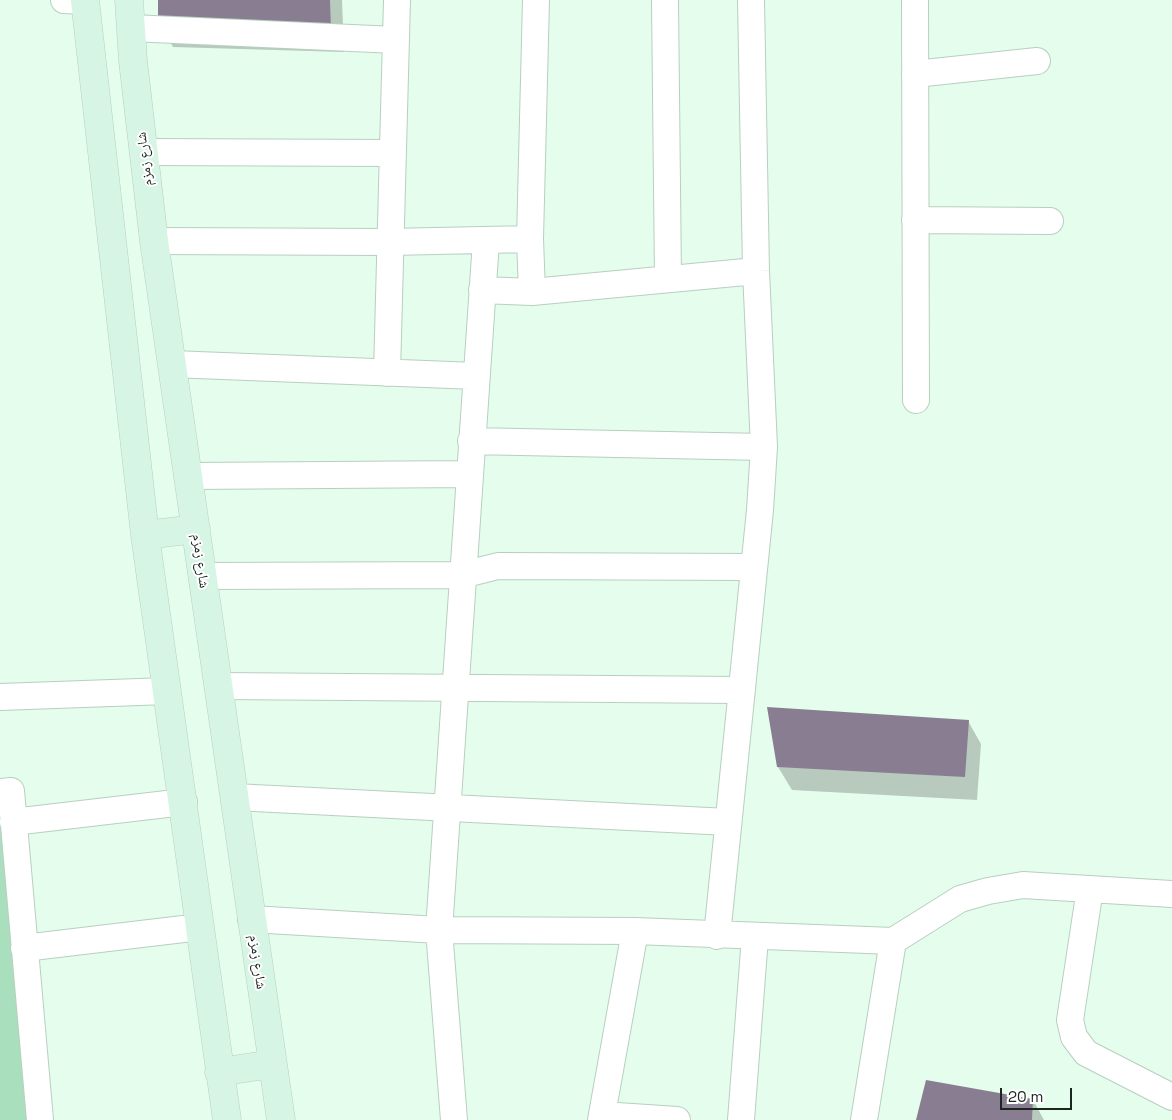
<!DOCTYPE html>
<html>
<head>
<meta charset="utf-8">
<style>
  body { margin:0 }
  #map { position:relative; width:1172px; height:1120px; overflow:hidden; background:#e5fded; font-family:"Space Grotesk",sans-serif }
  canvas { display:block }
  .scale { position:absolute; left:1000px; top:1088px; width:72px; height:22px; box-sizing:border-box; border:2px solid #1c2520; border-top:0; padding-left:6px; font-size:15px; line-height:18px; white-space:nowrap; color:#1c2520; -webkit-text-stroke:4px #fff; paint-order:stroke }
</style>
</head>
<body>
<div id="map">
<canvas width="1172" height="1120"></canvas>
<div class="scale">20 m</div>
</div>
<script>
const ctx = document.querySelector('canvas').getContext('2d');
ctx.lineJoin = 'round';
function fill(path, color) { ctx.fillStyle = color; ctx.fill(path, 'evenodd'); }
const toPath = rows => new Path2D(rows.map(r => 'M' + r).join(''));
function trace(path, color, width, dash) { ctx.strokeStyle = color; ctx.lineWidth = width; ctx.lineCap = dash ? 'butt' : 'round'; ctx.setLineDash(dash || []); ctx.stroke(path); }
function label(font, color, halo, rows, align = 'center') {
  ctx.font = font + ' "Space Grotesk","Noto Naskh Arabic",sans-serif'; ctx.lineWidth = 4; ctx.setLineDash([]); ctx.textBaseline = 'middle'; ctx.strokeStyle = halo; ctx.fillStyle = color; for (const [text, x, y, turn = 0] of rows) {
    ctx.save(); ctx.translate(x, y); ctx.rotate((+turn || 0) * Math.PI / 180); ctx.textAlign = isNaN(turn) ? turn : align; if (halo) ctx.strokeText(text, 0, 0); ctx.fillText(text, 0, 0); ctx.restore();
  }
}
fill(toPath([
  [0,792,27,1120,0,1120]
]), '#aadfbe');
fill(toPath([
  [159,0,342,0,344,52,173,47,160,24],
  [968,721,981,744,977,800,792,790,778,767],
  [1033,1100,1044,1120,917,1120]
]), '#0003');
fill(toPath([
  [158,0,330,0,331,29,158,24],
  [767,707,969,720,965,777,777,767],
  [926,1080,1033,1099,1032,1120,916,1120]
]), '#897e91');
const street = toPath([
  [64,0,85,1],
  [665,0,668,279],
  [915,0,916,400],
  [131,28,396,40],
  [915,74,1037,61],
  [144,152,392,153],
  [915,220,1050,221],
  [154,241,389,242,530,239],
  [482,290,532,292,756,271],
  [532,292,530,239,536,0],
  [172,364,476,376],
  [387,373,397,0],
  [471,441,764,447],
  [189,476,469,474],
  [202,576,462,575,498,566,754,567],
  [218,686,742,690],
  [0,697,167,691],
  [0,792,11,791,40,1120],
  [234,797,728,822],
  [13,822,184,802],
  [1090,889,1070,1020,1074,1037,1086,1053,1172,1097],
  [251,919,439,930,635,931,893,941,960,899,988,891,1023,885,1172,894],
  [717,936,760,510,764,447,756,271,751,0],
  [24,948,200,927],
  [602,1115,677,1120],
  [454,1120,439,930,486,241],
  [601,1120,635,931],
  [741,1120,755,937],
  [864,1120,893,941]
]);
const secondary = toPath([
  [85,0,145,535,227,1120],
  [129,0,133,61,154,241,281,1120],
  [145,535,196,529],
  [219,1072,272,1064]
]);
trace(street, '#b8cfc0', 28);
trace(secondary, '#b8cfc0', 29);
trace(street, '#fff', 26);
trace(secondary, '#d6f5e4', 28);
label('14px', '#1c2520', '#fff', [
  ["شارع زمزم",145,159,-97],
  ["شارع زمزم",200,561,82],
  ["شارع زمزم",257,962,82]
]);
</script>
</body>
</html>
